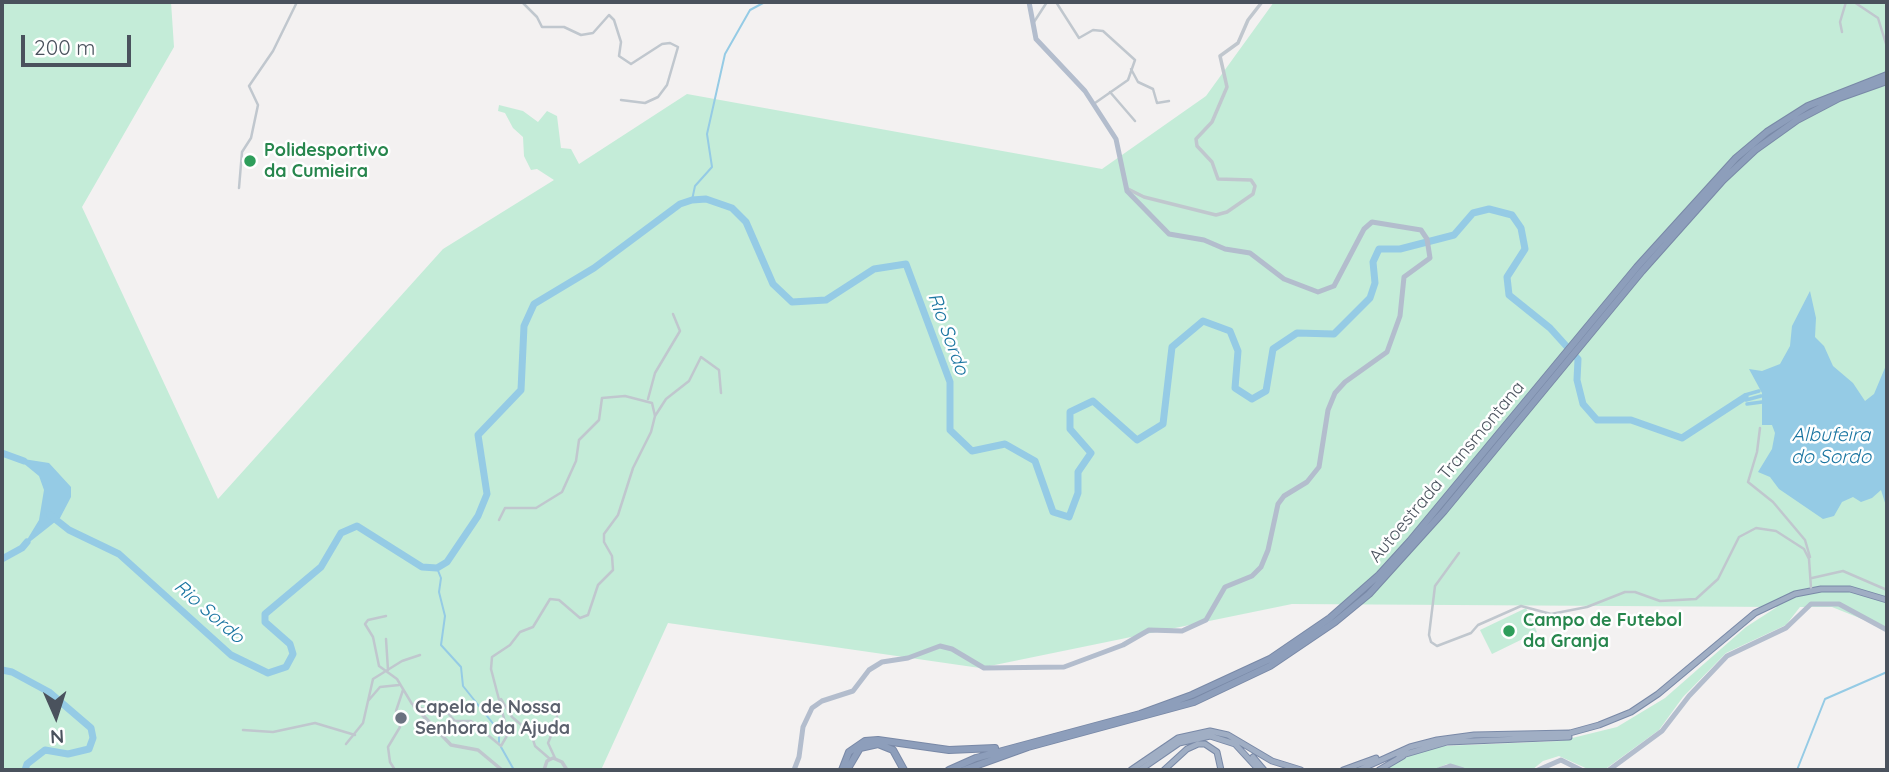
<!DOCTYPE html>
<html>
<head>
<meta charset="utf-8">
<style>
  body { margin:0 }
  #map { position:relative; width:1889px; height:772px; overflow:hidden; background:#f3f1f1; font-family:Quicksand,sans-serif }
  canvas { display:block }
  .frame { position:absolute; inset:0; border:4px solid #4a525d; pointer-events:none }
  .north { position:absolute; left:21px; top:681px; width:70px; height:70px; -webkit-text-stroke:5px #fff; paint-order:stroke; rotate:177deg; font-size:19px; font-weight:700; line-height:28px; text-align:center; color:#4a525d }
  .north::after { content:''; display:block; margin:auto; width:24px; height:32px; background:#4a525d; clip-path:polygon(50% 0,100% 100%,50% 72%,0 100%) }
  .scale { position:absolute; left:21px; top:35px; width:110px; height:32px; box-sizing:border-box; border:4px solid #4a525d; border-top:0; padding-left:9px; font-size:21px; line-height:24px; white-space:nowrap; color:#4a525d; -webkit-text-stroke:5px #fff; paint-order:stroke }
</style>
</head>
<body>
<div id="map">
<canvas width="1889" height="772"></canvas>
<div class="frame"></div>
<div class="north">N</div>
<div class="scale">200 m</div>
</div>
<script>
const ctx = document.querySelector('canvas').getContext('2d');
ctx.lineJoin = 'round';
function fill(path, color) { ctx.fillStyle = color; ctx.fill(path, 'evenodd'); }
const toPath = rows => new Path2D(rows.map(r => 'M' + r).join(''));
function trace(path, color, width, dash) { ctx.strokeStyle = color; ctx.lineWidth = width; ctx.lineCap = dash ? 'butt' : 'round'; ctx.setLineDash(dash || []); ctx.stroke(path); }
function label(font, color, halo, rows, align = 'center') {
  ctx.font = font + ' Quicksand,sans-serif'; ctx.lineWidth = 5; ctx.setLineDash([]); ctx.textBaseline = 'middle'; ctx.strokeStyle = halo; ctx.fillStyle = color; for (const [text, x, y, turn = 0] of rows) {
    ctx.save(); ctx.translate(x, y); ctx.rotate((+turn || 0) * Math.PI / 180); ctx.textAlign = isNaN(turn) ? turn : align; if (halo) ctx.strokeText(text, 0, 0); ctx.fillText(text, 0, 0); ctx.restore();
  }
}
fill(toPath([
  [2,2,171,2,174,47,82,207,218,499,443,249,554,180,537,169,531,170,524,156,523,137,513,128,505,113,498,111,499,105,523,111,538,122,547,111,557,116,561,148,571,149,579,164,687,94,1102,169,1206,96,1274,2,1887,2,1887,629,1832,607,1800,607,1786,625,1726,653,1683,697,1659,730,1604,770,1590,770,1559,756,1543,761,1532,770,1466,770,1447,764,1433,770,1383,770,1411,755,1443,746,1560,741,1617,727,1665,698,1746,627,1777,607,1292,604,980,668,668,623,601,770,2,770],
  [1526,608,1537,632,1492,654,1480,630]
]), '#c4ecd8');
fill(toPath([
  [1810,291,1816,318,1815,337,1824,346,1833,366,1853,383,1865,401,1874,394,1887,363,1887,509,1881,490,1872,498,1861,502,1853,497,1842,502,1834,516,1823,519,1779,489,1770,477,1758,472,1772,449,1775,433,1772,425,1762,425,1762,393,1749,369,1762,371,1780,364,1790,346,1792,326],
  [17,458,49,463,71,487,71,497,60,518,22,548,39,520,44,490,39,476]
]), '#95cbe5');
trace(toPath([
  [692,200,695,186,712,167,707,134,725,54,750,10,765,2],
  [437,568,441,578,439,592,445,616,441,645,461,667,463,686,499,731,499,742],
  [501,747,514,770],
  [1797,770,1825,699,1887,672]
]), '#95cbe5', 2);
trace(toPath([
  [1745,395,1759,391],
  [1746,400,1761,396],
  [1747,404,1762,402]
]), '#95cbe5', 3.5);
trace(toPath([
  [2,453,24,461],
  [50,515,69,530,119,554,231,655,268,673,286,667,293,654,290,644,265,622,265,614,321,567,341,533,357,526,422,567,437,568,447,562,478,516,487,494,478,435,521,390,524,326,534,304,594,268,680,204,692,200,706,199,732,208,746,222,773,284,792,302,826,300,874,269,906,264,950,382,950,430,972,451,1005,444,1035,461,1053,512,1069,517,1078,493,1078,472,1091,453,1070,429,1070,412,1093,401,1137,440,1163,424,1172,347,1203,321,1230,331,1238,351,1235,388,1252,399,1266,391,1273,349,1297,333,1334,334,1370,298,1375,283,1373,262,1379,249,1400,249,1454,235,1473,213,1489,209,1512,215,1521,228,1525,249,1507,277,1509,295,1550,328,1578,359,1577,380,1583,404,1597,420,1631,420,1682,438,1745,397],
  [2,559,22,548,27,542],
  [2,670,12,672,49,692,91,728,93,738,89,749,68,754,45,750,27,764,25,770]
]), '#95cbe5', 7);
const trunk = toPath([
  [1399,756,1447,742,1569,737],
  [1253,757,1264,770],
  [1131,770,1178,738,1210,731,1228,735,1272,761,1301,770],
  [1140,770,1179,743,1210,736,1235,744,1259,770],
  [1164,770,1187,749,1198,744,1205,744,1217,752,1221,770],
  [1343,770,1376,758],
  [1359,770,1410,747,1437,740,1474,735,1570,733,1599,725,1631,712,1658,694,1755,613,1795,594,1821,589,1850,589,1887,600],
  [1379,770,1403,756]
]);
const motorway = toPath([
  [842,770,849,752,865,741,878,740,949,750,995,748],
  [847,770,860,748,878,744,893,750,904,770],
  [949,770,976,758,1140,714,1192,695,1270,659,1330,618,1379,575,1410,541,1637,267,1736,158,1767,132,1808,106,1887,75],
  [964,770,1028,747,1194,702,1270,666,1335,622,1369,594,1444,511,1642,271,1723,180,1755,150,1797,120,1839,98,1887,81]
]);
trace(trunk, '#7989a7', 7);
trace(motorway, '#7989a7', 8);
trace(toPath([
  [522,2,537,17,542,27,564,27,581,35,593,33,609,15,614,20,621,42,619,56,631,64,662,44,670,43,678,47,667,85,658,97,645,103,621,100],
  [1056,2,1079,38,1093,30,1103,31,1135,60,1128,80,1095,103],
  [1854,2,1878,18,1887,47],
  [1034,22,1047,2],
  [1842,32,1840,22,1846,2],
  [1131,69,1138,82,1153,89,1157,103,1169,101],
  [1110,92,1135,121],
  [239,188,242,152,251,138,258,105,249,86,273,51,297,2],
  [648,399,655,373,680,331,673,314],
  [655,416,666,399,689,381,701,357,719,370,721,393],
  [1760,428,1757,452,1748,482,1773,502,1805,540,1810,557],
  [1459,553,1435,586,1429,635,1431,642,1437,646,1471,633,1478,625,1521,606,1551,614,1587,607,1625,592,1635,592,1660,601,1696,599,1718,579,1739,537,1756,528,1776,531,1804,549,1809,559,1811,588],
  [1812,578,1843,571,1887,590],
  [386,616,368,620,365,624,373,637,379,666,397,679,412,704,423,709,445,710,455,721,471,721,501,746,508,734,491,669,492,657,510,645,520,632,533,627,550,599,559,600,580,618,588,615,598,585,613,570,612,556,604,542,604,534,618,515,633,468,651,432,655,416,652,403,625,396,602,398,599,420,579,440,576,461,562,492,536,508,505,508,499,520],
  [386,639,388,670],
  [501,699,512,717,531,733,535,746,550,759],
  [368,701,380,687,399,685],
  [243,730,273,732,315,723,355,735],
  [346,744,363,723,373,679,402,661,420,655],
  [555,758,548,743,556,724,559,701],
  [395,770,390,762,388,747,400,727,396,711,403,690]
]), '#c0c7ce', 2.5);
trace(toPath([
  [1857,2,1865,2],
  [1128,189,1144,197,1216,215,1227,212,1253,194,1255,186,1251,180,1218,179,1212,162,1197,146,1196,139,1212,122,1227,87,1220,56,1238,43,1248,20,1262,2],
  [414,706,451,745,478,750,502,770],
  [544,770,547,761,553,758,562,762,567,770]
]), '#c0c7ce', 3.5);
trace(toPath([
  [794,770,799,757,803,727,812,708,822,701,853,691,869,670,882,662,908,658,940,646,952,649,984,668,1064,667,1123,645,1149,630,1182,631,1206,620,1225,587,1252,576,1261,567,1268,550,1278,504,1284,496,1307,482,1319,467,1328,410,1335,393,1345,382,1387,352,1400,316,1404,277,1430,258,1427,239,1421,230,1372,222,1364,229,1334,286,1318,292,1284,279,1250,253,1225,249,1204,240,1169,234,1127,191,1116,139,1085,91,1036,39,1029,2],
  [1438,770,1450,766,1463,770],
  [1538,770,1561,760,1581,770],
  [1609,770,1662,731,1689,696,1727,656,1786,628,1811,604,1839,604,1887,630]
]), '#b3bdcd', 5);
trace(trunk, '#a0aec4', 5);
trace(motorway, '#8d9ebb', 6);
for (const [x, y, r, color] of [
  [250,161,7,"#2e9e5b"],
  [1509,631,7,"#2e9e5b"],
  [401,718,7,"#6b7280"]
]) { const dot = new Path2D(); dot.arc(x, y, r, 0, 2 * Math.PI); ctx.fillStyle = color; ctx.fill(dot); trace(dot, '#fff', 2.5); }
label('bold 18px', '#27864d', '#fff', [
  ["Polidesportivo",264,151],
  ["da Cumieira",264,172],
  ["Campo de Futebol",1523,621],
  ["da Granja",1523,642]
], 'left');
label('18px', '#4a525d', '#fff', [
  ["Autoestrada Transmontana",1447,472,-50]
]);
label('bold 18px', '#5b616d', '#fff', [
  ["Capela de Nossa",415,708],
  ["Senhora da Ajuda",415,729]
], 'left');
label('italic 19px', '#1a75a1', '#fff', [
  ["Rio Sordo",948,334,70],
  ["Albufeira",1831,435],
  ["do Sordo",1831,457],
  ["Rio Sordo",209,612,41]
]);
</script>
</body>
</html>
